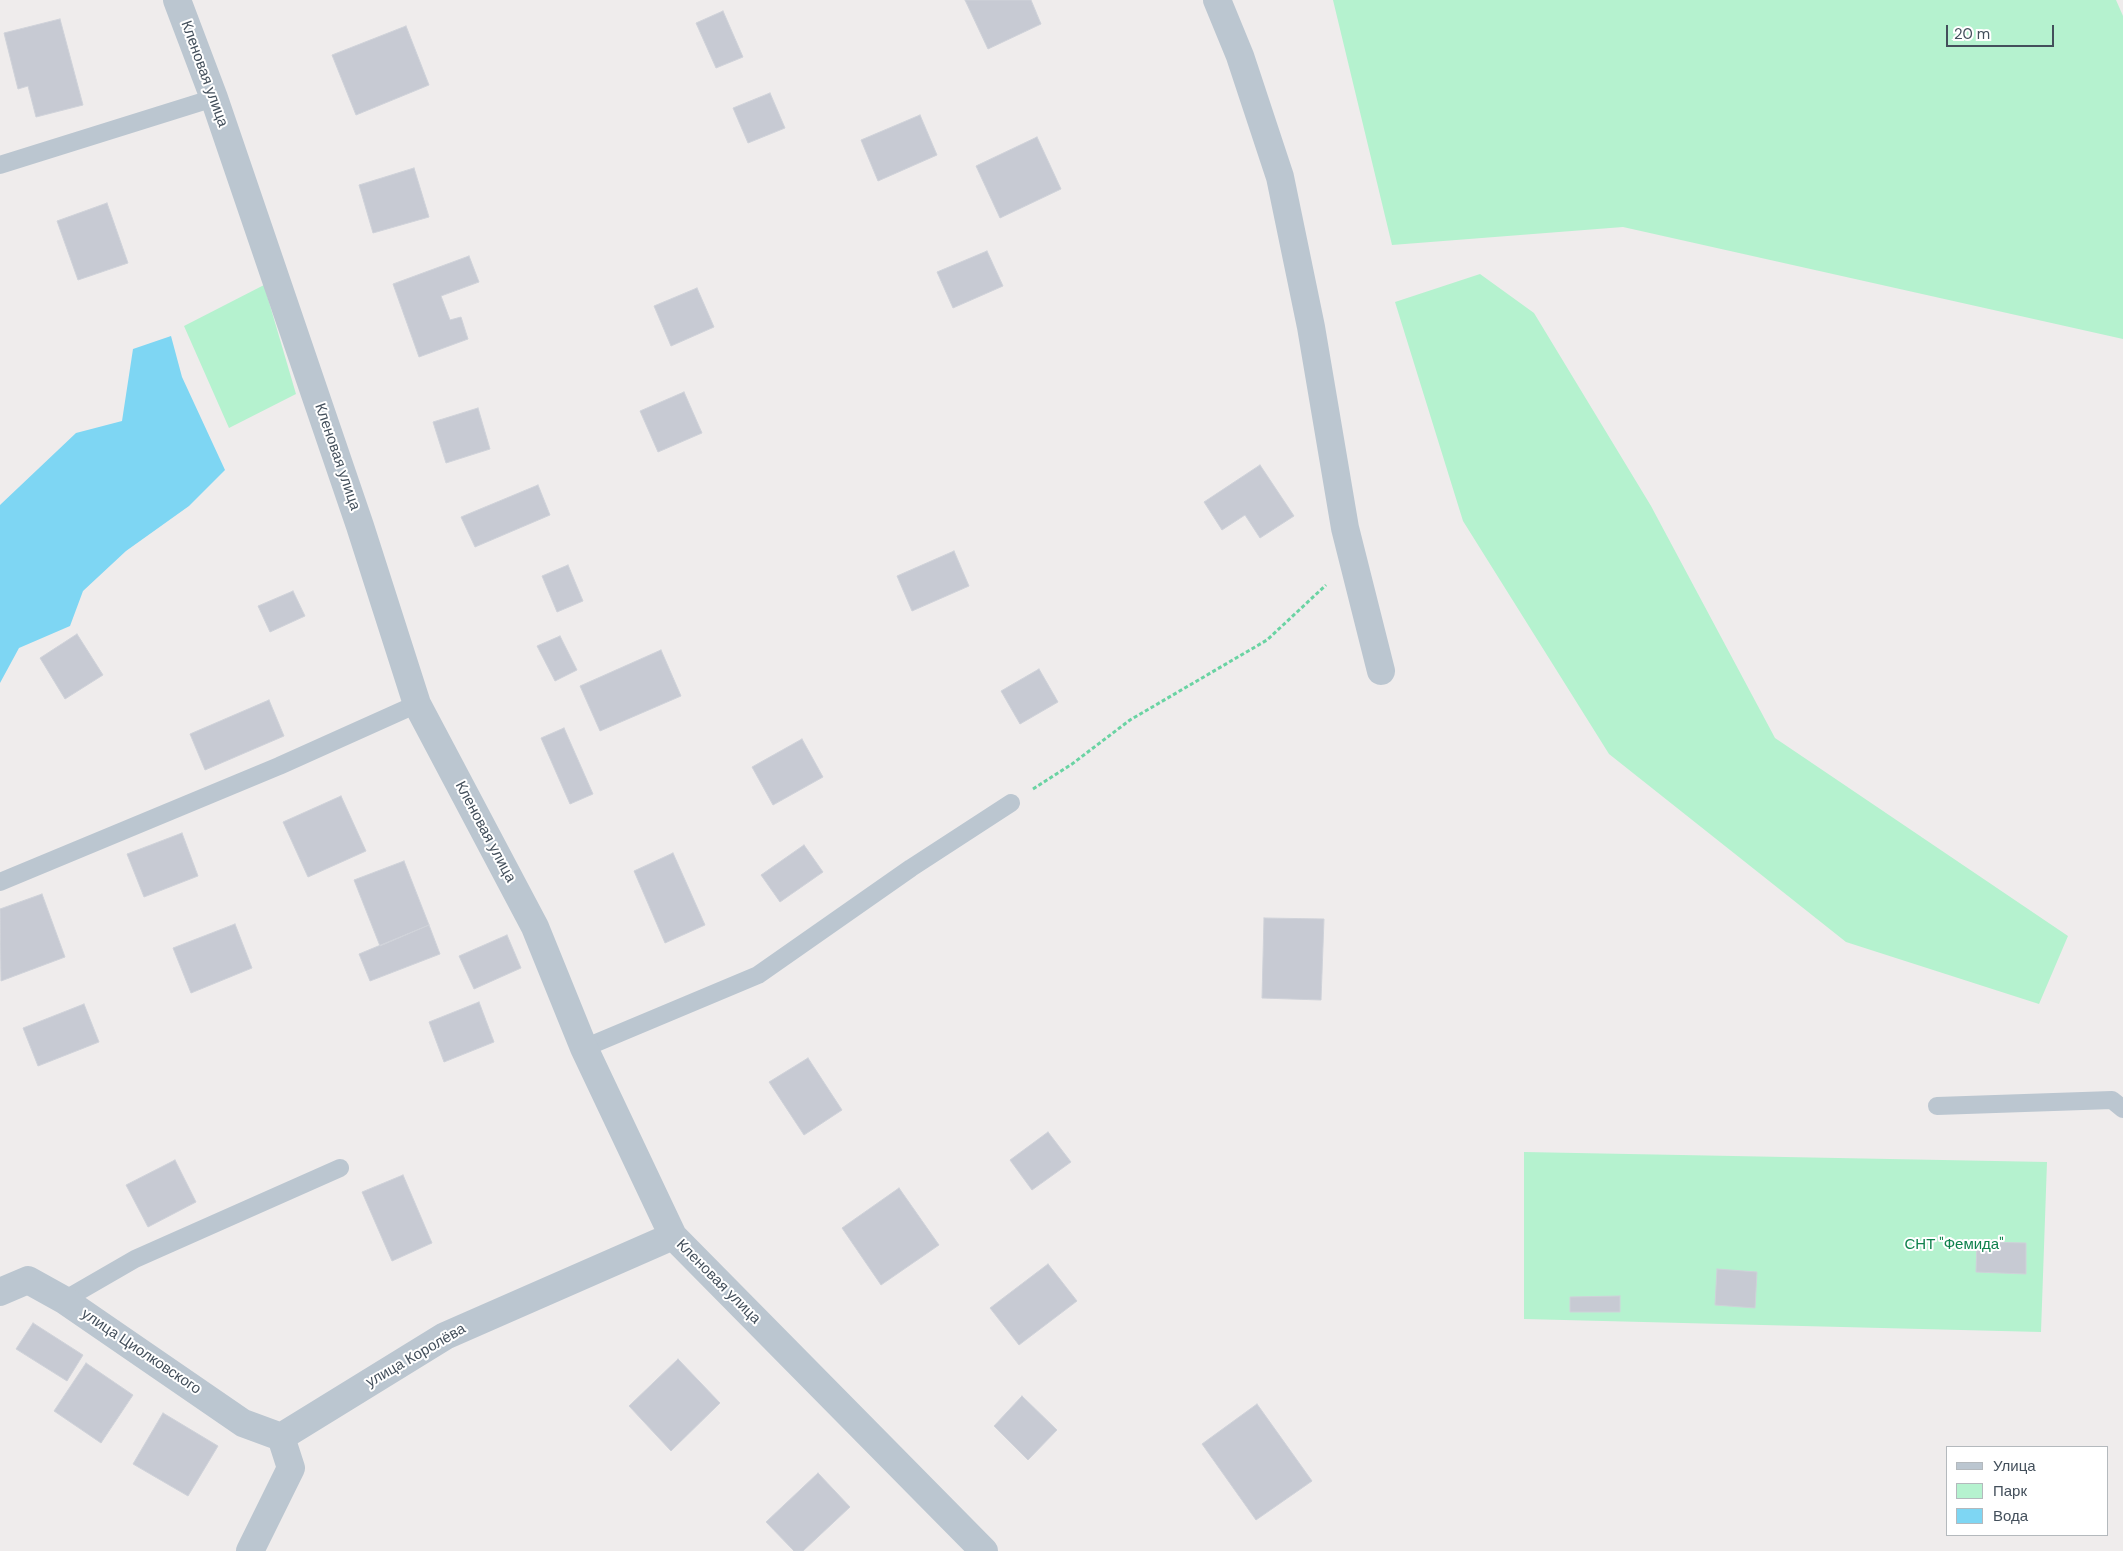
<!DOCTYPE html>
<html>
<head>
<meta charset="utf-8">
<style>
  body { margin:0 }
  #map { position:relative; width:2123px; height:1551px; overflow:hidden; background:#efecec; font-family:"DM Sans",sans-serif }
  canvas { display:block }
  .legend { position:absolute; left:1946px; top:1446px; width:162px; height:90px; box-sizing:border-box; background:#fff; border:1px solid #b4b9bd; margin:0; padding:6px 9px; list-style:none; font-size:15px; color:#434f5b }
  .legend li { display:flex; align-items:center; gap:10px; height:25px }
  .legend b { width:25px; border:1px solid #b4b9bd }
  .scale { position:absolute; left:1946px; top:25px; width:108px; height:22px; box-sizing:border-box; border:2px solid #434f5b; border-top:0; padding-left:6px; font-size:15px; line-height:18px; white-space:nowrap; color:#434f5b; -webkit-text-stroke:4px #fff; paint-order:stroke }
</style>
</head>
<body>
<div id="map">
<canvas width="2123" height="1551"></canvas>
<ul class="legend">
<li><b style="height:6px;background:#bbc6d0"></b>Улица</li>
<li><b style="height:14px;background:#b5f2cf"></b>Парк</li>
<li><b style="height:14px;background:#7ed6f3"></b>Вода</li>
</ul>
<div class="scale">20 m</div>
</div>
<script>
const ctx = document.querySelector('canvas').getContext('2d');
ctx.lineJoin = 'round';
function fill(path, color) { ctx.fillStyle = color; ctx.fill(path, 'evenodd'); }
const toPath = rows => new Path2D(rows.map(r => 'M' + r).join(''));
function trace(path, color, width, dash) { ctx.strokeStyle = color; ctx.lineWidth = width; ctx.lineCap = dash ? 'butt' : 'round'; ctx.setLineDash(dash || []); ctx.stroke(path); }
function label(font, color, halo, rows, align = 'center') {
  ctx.font = font + ' "DM Sans",sans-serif'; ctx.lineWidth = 4; ctx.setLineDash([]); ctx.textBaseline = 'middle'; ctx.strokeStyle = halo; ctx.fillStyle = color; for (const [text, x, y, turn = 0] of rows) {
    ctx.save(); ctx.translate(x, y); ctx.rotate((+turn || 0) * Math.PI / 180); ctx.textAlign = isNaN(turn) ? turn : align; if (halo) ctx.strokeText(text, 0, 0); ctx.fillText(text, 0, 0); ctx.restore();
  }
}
fill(toPath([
  [1333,0,2116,0,2123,16,2123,339,1623,227,1392,245],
  [1480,274,1534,313,1651,506,1775,738,2068,936,2039,1004,1846,942,1609,754,1463,521,1395,302],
  [264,285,296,394,229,428,184,326],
  [1524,1152,2047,1162,2041,1332,1524,1319]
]), '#b5f2cf');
fill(toPath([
  [171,336,182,377,225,470,189,506,126,551,83,591,70,626,19,648,0,683,0,505,76,433,122,421,133,349]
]), '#7ed6f3');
const building = toPath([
  [965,0,1031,0,1041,24,988,49,965,0],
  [723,11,743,57,716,68,696,23,723,11],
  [60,19,83,105,36,117,28,86,18,89,4,33,60,19],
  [406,26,429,85,356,115,332,55,406,26],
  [770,93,785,128,748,143,733,108,770,93],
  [920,115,937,155,878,181,861,140,920,115],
  [1037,137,1061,189,1000,218,976,166,1037,137],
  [414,168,429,217,373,233,359,185,414,168],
  [107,203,128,263,78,280,57,221,107,203],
  [987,251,1003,286,953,308,937,272,987,251],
  [469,256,479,282,441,296,450,320,461,317,468,339,419,357,393,284,469,256],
  [697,288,714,327,671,346,654,306,697,288],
  [684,392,702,433,658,452,640,411,684,392],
  [478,408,490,449,446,463,433,422,478,408],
  [1260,465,1294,516,1260,538,1245,515,1222,530,1204,502,1260,465],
  [538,485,550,515,475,547,461,517,538,485],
  [954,551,969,586,912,611,897,576,954,551],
  [568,565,583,601,557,612,542,576,568,565],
  [293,591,305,616,270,632,258,606,293,591],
  [77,634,103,675,65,699,40,658,77,634],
  [560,636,577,670,555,681,537,646,560,636],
  [661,650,681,696,600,731,580,686,661,650],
  [1039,669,1058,702,1020,724,1001,691,1039,669],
  [269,700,284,736,205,770,190,734,269,700],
  [564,728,593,794,570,804,541,738,564,728],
  [802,739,823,777,773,805,752,767,802,739],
  [341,796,366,851,308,877,283,822,341,796],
  [182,833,198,876,144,897,127,854,182,833],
  [804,845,823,872,780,902,761,875,804,845],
  [673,853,705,925,665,943,634,871,673,853],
  [404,861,429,925,380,946,354,880,404,861],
  [42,894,65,957,1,981,0,909,42,894],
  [1264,918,1324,919,1321,1000,1262,998,1264,918],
  [235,924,252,968,191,993,173,948,235,924],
  [429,925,440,954,370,981,359,954,429,925],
  [507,935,521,968,474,989,459,956,507,935],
  [479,1002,494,1042,444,1062,429,1022,479,1002],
  [84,1004,99,1042,38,1066,23,1028,84,1004],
  [808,1058,842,1110,804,1135,769,1082,808,1058],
  [1048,1132,1071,1162,1032,1190,1010,1160,1048,1132],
  [175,1160,196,1202,148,1227,126,1185,175,1160],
  [403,1175,432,1243,392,1261,362,1192,403,1175],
  [899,1188,939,1245,881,1285,842,1228,899,1188],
  [1977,1242,2026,1243,2026,1274,1976,1272,1977,1242],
  [1048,1264,1077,1301,1019,1345,990,1308,1048,1264],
  [1717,1269,1757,1272,1755,1308,1715,1305,1717,1269],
  [1620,1296,1620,1312,1570,1312,1570,1297,1620,1296],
  [33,1323,83,1355,67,1381,16,1349,33,1323],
  [678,1359,720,1403,671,1451,629,1406,678,1359],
  [86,1363,133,1395,101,1443,54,1411,86,1363],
  [1022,1396,1057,1430,1028,1460,994,1426,1022,1396],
  [1257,1404,1312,1481,1256,1520,1202,1444,1257,1404],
  [163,1413,218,1446,188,1496,133,1464,163,1413],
  [818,1473,850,1507,803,1551,794,1551,766,1522,818,1473]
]);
fill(building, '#c7cad3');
trace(building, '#cfd2d9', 1);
trace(toPath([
  [1033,789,1072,764,1130,720,1267,640,1326,585]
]), '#6ad3a3', 3, [4, 2.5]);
trace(toPath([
  [0,165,214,98],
  [0,882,279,766,417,704],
  [584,1048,758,975,911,868,1011,803],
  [1937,1106,2112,1100,2123,1109],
  [64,1300,135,1259,340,1168]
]), '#bbc6d0', 18);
trace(toPath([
  [177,0,214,98,360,526,417,704,535,927,584,1048,673,1236,984,1551],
  [1217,0,1240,56,1280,177,1311,327,1345,528,1381,671],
  [0,1292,28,1280,64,1300,243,1423,281,1437],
  [250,1551,291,1468,281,1437,445,1336,673,1236]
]), '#bbc6d0', 28);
label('15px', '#434f5b', '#fff', [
  ["Кленовая улица",204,74,70],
  ["Кленовая улица",337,457,71],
  ["Кленовая улица",485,832,62],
  ["Кленовая улица",718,1282,45],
  ["улица Циолковского",141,1352,34],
  ["улица Королёва",416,1356,-30]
]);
label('15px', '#0e814c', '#fff', [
  ["СНТ \"Фемида\"",1954,1245]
]);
</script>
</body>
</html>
